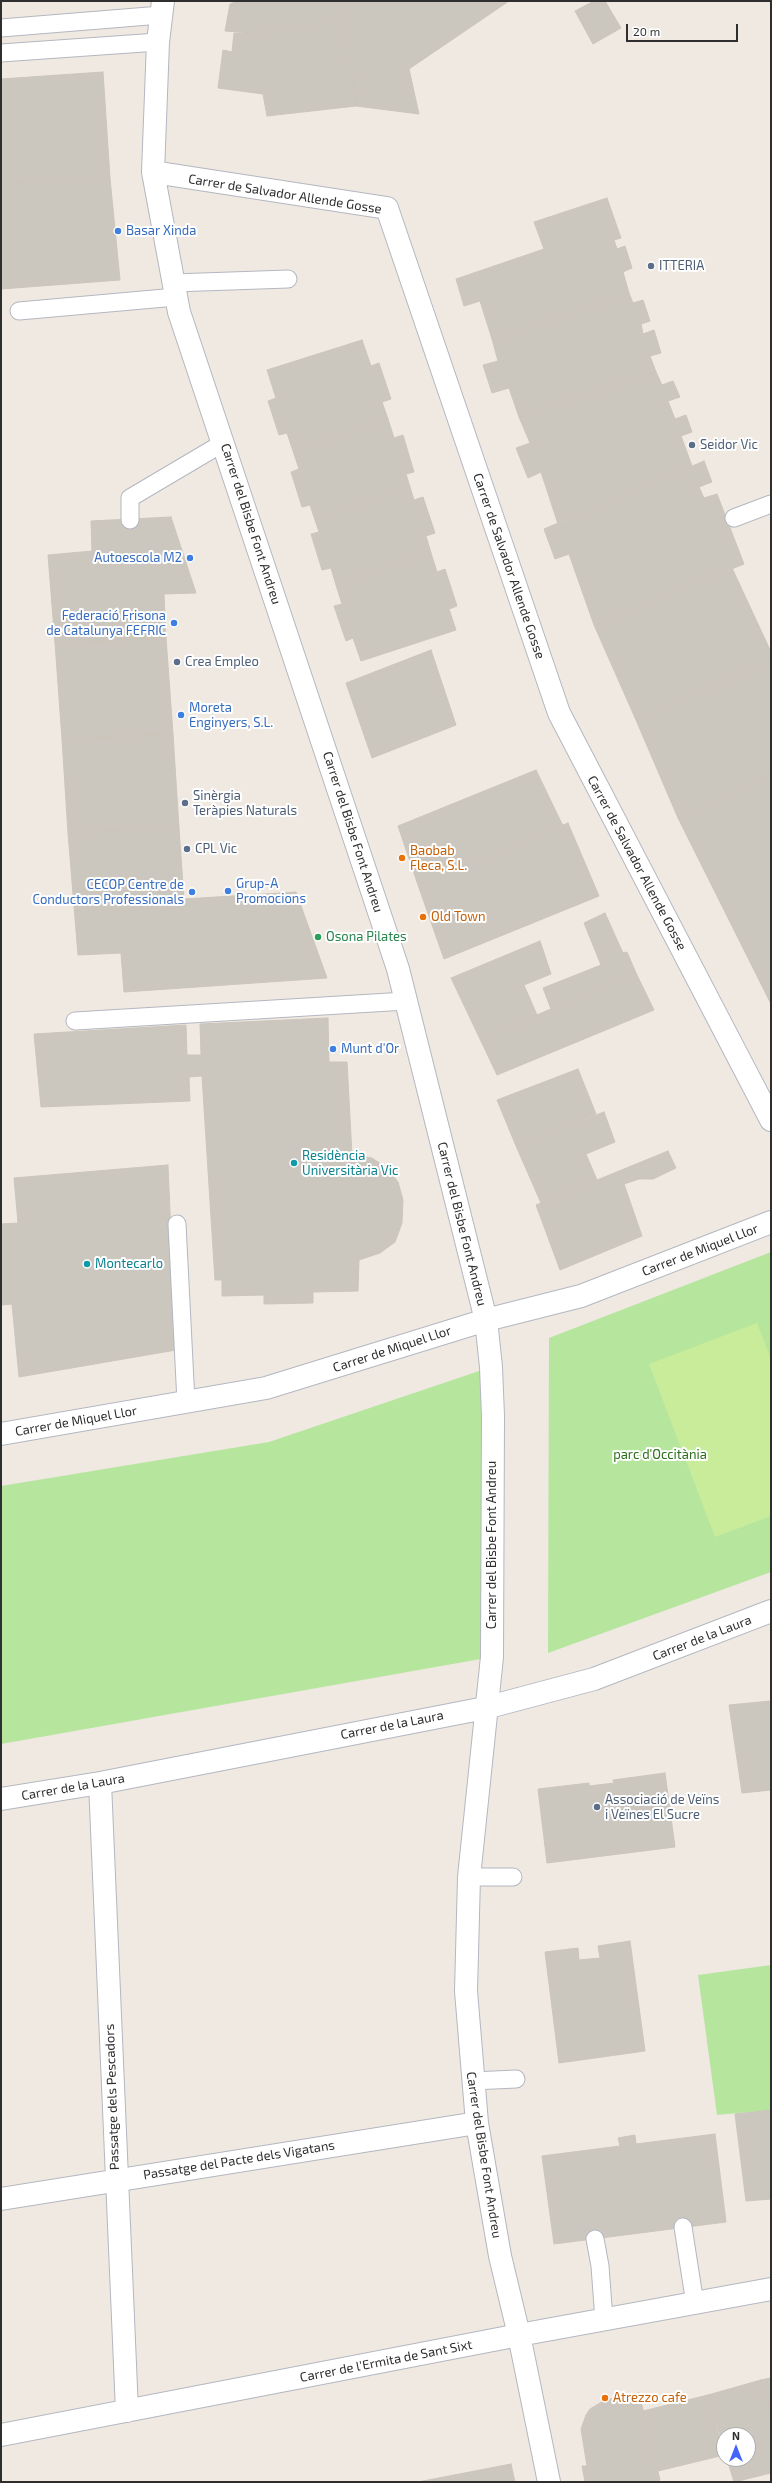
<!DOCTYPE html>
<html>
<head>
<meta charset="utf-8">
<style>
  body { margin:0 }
  #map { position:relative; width:772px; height:2483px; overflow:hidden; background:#efe9e1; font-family:"Exo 2",sans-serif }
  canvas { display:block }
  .frame { position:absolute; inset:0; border:2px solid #2e2e2e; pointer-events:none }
  .north { position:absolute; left:716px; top:2427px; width:40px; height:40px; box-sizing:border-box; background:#fff; border:1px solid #ababab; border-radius:50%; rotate:0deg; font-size:11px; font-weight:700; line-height:16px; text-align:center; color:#2e2e2e }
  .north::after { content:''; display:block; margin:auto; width:14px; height:18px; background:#4264fb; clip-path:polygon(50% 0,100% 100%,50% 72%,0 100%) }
  .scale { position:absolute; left:626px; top:24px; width:112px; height:18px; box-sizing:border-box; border:2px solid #2e2e2e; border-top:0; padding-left:5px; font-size:12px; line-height:14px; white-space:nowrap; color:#2e2e2e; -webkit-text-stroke:3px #fff; paint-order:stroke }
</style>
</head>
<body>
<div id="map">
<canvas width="772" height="2483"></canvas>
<div class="frame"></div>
<div class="north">N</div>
<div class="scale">20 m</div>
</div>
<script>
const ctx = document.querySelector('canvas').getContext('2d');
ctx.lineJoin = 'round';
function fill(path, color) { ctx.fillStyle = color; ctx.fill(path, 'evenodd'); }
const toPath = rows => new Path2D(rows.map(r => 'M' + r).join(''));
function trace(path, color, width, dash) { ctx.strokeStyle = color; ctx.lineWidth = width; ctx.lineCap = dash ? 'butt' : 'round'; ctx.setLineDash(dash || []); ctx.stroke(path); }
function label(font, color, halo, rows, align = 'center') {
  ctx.font = font + ' "Exo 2",sans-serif'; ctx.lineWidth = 4; ctx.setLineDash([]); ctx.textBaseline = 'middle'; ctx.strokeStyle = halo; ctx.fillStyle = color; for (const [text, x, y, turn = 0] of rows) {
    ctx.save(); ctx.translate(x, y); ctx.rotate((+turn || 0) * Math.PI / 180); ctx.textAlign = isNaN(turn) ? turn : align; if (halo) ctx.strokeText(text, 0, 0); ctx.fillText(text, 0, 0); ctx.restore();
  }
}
fill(toPath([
  [771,1252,771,1572,548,1653,549,1338],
  [491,1367,492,1657,1,1744,1,1486,269,1442],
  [771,1965,771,2110,717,2115,698,1975]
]), '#b6e59e');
fill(toPath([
  [757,1323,771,1359,771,1516,715,1537,649,1364]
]), '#c9ec9a');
const building = toPath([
  [238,1,343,1,345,21,254,33,225,31,230,4,238,1],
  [343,1,509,1,409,69,419,114,356,106,343,1],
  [594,1,605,1,621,28,593,44,575,11,594,1],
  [345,21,356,106,267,116,263,94,218,88,223,50,232,52,234,33,254,33,345,21],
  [103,72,110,178,1,184,1,79,103,72],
  [110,178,120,280,1,289,1,184,110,178],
  [607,198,621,238,614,240,617,249,625,246,632,268,623,272,629,293,492,339,480,301,464,306,456,279,544,249,534,222,607,198],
  [629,293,633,303,643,300,650,321,641,324,643,334,654,330,661,353,650,356,656,372,519,417,509,388,492,393,483,365,498,361,492,339,629,293],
  [362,340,371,366,379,363,391,399,382,402,388,419,293,451,287,433,279,435,268,401,276,398,267,370,362,340],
  [656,372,662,385,673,381,680,397,668,401,675,419,686,415,692,432,681,436,692,466,558,524,541,472,528,478,516,448,530,443,519,417,656,372],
  [388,419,394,438,403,435,414,472,406,474,410,487,315,520,310,505,302,507,291,472,299,469,293,451,388,419],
  [704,461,712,482,699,487,704,498,717,494,744,564,594,625,569,554,555,559,544,529,704,461],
  [410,487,414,500,423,497,435,533,426,536,431,553,336,585,331,568,322,570,311,534,319,532,315,520,410,487],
  [171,517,196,593,164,594,166,638,55,643,48,555,92,551,91,521,171,517],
  [431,553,437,572,445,569,457,606,449,609,456,630,361,661,353,638,346,641,334,606,342,604,336,585,431,553],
  [732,568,771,652,771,661,636,720,594,625,732,568],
  [166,638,173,734,62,739,55,643,166,638],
  [431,650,456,725,372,758,346,683,431,650],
  [771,661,771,774,678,818,636,720,771,661],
  [173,734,179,828,68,833,62,739,173,734],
  [536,770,563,826,418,885,398,826,536,770],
  [771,774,771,1004,678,818,771,774],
  [568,823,599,896,444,959,418,885,568,823],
  [179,828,184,899,296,892,327,978,124,992,121,953,78,955,68,833,179,828],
  [605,913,623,953,627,952,636,973,551,1009,543,988,601,965,584,923,605,913],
  [540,941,551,974,524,985,537,1015,480,1039,451,978,540,941],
  [636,973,654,1010,497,1075,480,1039,636,973],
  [328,1018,329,1062,347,1062,352,1155,372,1158,387,1168,398,1182,403,1200,402,1223,395,1242,380,1253,359,1260,358,1291,313,1292,313,1303,264,1304,264,1295,222,1296,222,1280,215,1280,202,1076,189,1077,190,1101,41,1107,34,1034,186,1025,187,1055,201,1055,200,1024,328,1018],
  [578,1069,596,1114,516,1146,497,1100,578,1069],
  [604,1112,615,1142,586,1154,597,1180,541,1203,516,1146,604,1112],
  [668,1151,676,1168,653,1179,639,1179,624,1184,642,1236,560,1270,536,1205,668,1151],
  [168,1165,176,1350,19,1377,12,1304,1,1305,1,1224,18,1223,14,1178,168,1165],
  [771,1701,771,1790,742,1793,729,1705,771,1701],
  [665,1773,675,1847,547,1863,538,1789,589,1783,589,1786,606,1784,614,1783,613,1780,665,1773],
  [630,1941,645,2051,559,2063,545,1952,578,1948,579,1960,600,1958,598,1946,630,1941],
  [771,2110,771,2199,746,2201,735,2114,771,2110],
  [715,2134,726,2222,554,2244,542,2156,620,2146,618,2138,635,2135,636,2144,715,2134],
  [771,2378,771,2414,761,2380,771,2378],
  [761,2380,771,2414,771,2473,734,2482,727,2459,748,2459,748,2435,724,2435,724,2449,708,2395,761,2380],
  [639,2393,660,2480,655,2482,585,2482,582,2466,587,2466,581,2429,586,2415,590,2409,605,2400,639,2393],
  [708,2395,724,2455,658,2471,643,2411,708,2395],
  [511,2464,515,2482,418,2482,511,2464]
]);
fill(building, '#cbc7bf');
trace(building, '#cbc5ba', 1);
const lane = toPath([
  [1,28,161,15],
  [1,53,158,42],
  [173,283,288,279],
  [19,311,176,297],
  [734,518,771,504],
  [130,520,130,498,223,443],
  [75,1021,406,1001],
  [177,1224,186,1402],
  [469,1877,513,1877],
  [472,2081,516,2079],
  [683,2227,695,2304],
  [595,2239,600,2266,604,2320]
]);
const street = toPath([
  [163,1,158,42,153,172,179,312,398,969,486,1320,491,1367,493,1416,492,1657,469,1877,466,1991,477,2123,500,2256,519,2335,549,2482],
  [153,172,387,208,559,713,771,1120],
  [1,1434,266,1388,486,1320,581,1296,771,1222],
  [100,1783,127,2411],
  [1,1799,100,1783,485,1708,594,1679,771,1611],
  [1,2199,477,2123],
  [1,2435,519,2335,771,2289]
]);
trace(lane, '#b4b7c1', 19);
trace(street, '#b4b7c1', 24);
trace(lane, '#fff', 17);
trace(street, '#fff', 22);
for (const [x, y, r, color] of [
  [118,231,4,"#3f7fe0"],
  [651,266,4,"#5c6f8a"],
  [692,445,4,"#5c6f8a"],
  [190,558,4,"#3f7fe0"],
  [174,623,4,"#3f7fe0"],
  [177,662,4,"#5c6f8a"],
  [181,715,4,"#3f7fe0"],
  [185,803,4,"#5c6f8a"],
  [187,849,4,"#5c6f8a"],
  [402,858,4,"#e8710a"],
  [228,891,4,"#3f7fe0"],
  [192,892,4,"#3f7fe0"],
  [423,917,4,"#e8710a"],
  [318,937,4,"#2e9e5b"],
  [333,1049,4,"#3f7fe0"],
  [294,1163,4,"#0f9aa8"],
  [87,1264,4,"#0f9aa8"],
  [597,1807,4,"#5c6f8a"],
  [605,2398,4,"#e8710a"]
]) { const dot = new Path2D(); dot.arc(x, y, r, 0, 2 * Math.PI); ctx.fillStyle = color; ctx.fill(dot); trace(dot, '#fff', 1.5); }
label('13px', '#2e2e2e', '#fff', [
  ["Carrer de Salvador Allende Gosse",285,194,9],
  ["Carrer del Bisbe Font Andreu",251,524,72],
  ["Carrer de Salvador Allende Gosse",509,566,71],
  ["Carrer del Bisbe Font Andreu",353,832,72],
  ["Carrer de Salvador Allende Gosse",637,863,62],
  ["Carrer del Bisbe Font Andreu",462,1224,76],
  ["Carrer de Miquel Llor",700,1250,-21],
  ["Carrer de Miquel Llor",392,1349,-18],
  ["Carrer de Miquel Llor",76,1421,-10],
  ["Carrer del Bisbe Font Andreu",492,1545,-90],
  ["Carrer de la Laura",702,1638,-21],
  ["Carrer de la Laura",392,1725,-11],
  ["Carrer de la Laura",73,1787,-10],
  ["Passatge dels Pescadors",112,2097,-92],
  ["Carrer del Bisbe Font Andreu",484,2155,81],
  ["Passatge del Pacte dels Vigatans",239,2160,-9],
  ["Carrer de l'Ermita de Sant Sixt",386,2361,-11]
]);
label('13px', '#366cbe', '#fff', [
  ["Basar Xinda",126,231],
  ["Autoescola M2",182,558,"right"],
  ["Federació Frisona",166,616,"right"],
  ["de Catalunya FEFRIC",166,631,"right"],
  ["Moreta",189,708],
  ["Enginyers, S.L.",189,723],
  ["Grup-A",236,884],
  ["Promocions",236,899],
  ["CECOP Centre de",184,885,"right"],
  ["Conductors Professionals",184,900,"right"],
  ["Munt d'Or",341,1049]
], 'left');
label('13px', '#4e5e75', '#fff', [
  ["ITTERIA",659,266],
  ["Seidor Vic",700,445],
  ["Crea Empleo",185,662],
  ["Sinèrgia",193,796],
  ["Teràpies Naturals",193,811],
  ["CPL Vic",195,849],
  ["Associació de Veïns",605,1800],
  ["i Veïnes El Sucre",605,1815]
], 'left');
label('13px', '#c56008', '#fff', [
  ["Baobab",410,851],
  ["Fleca, S.L.",410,866],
  ["Old Town",431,917],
  ["Atrezzo cafe",613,2398]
], 'left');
label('13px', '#27864d', '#fff', [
  ["Osona Pilates",326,937]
], 'left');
label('13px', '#0d838f', '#fff', [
  ["Residència",302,1156],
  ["Universitària Vic",302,1171],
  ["Montecarlo",95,1264]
], 'left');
label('13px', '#2c6e1b', '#fff', [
  ["parc d'Occitània",660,1455]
]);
</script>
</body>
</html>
